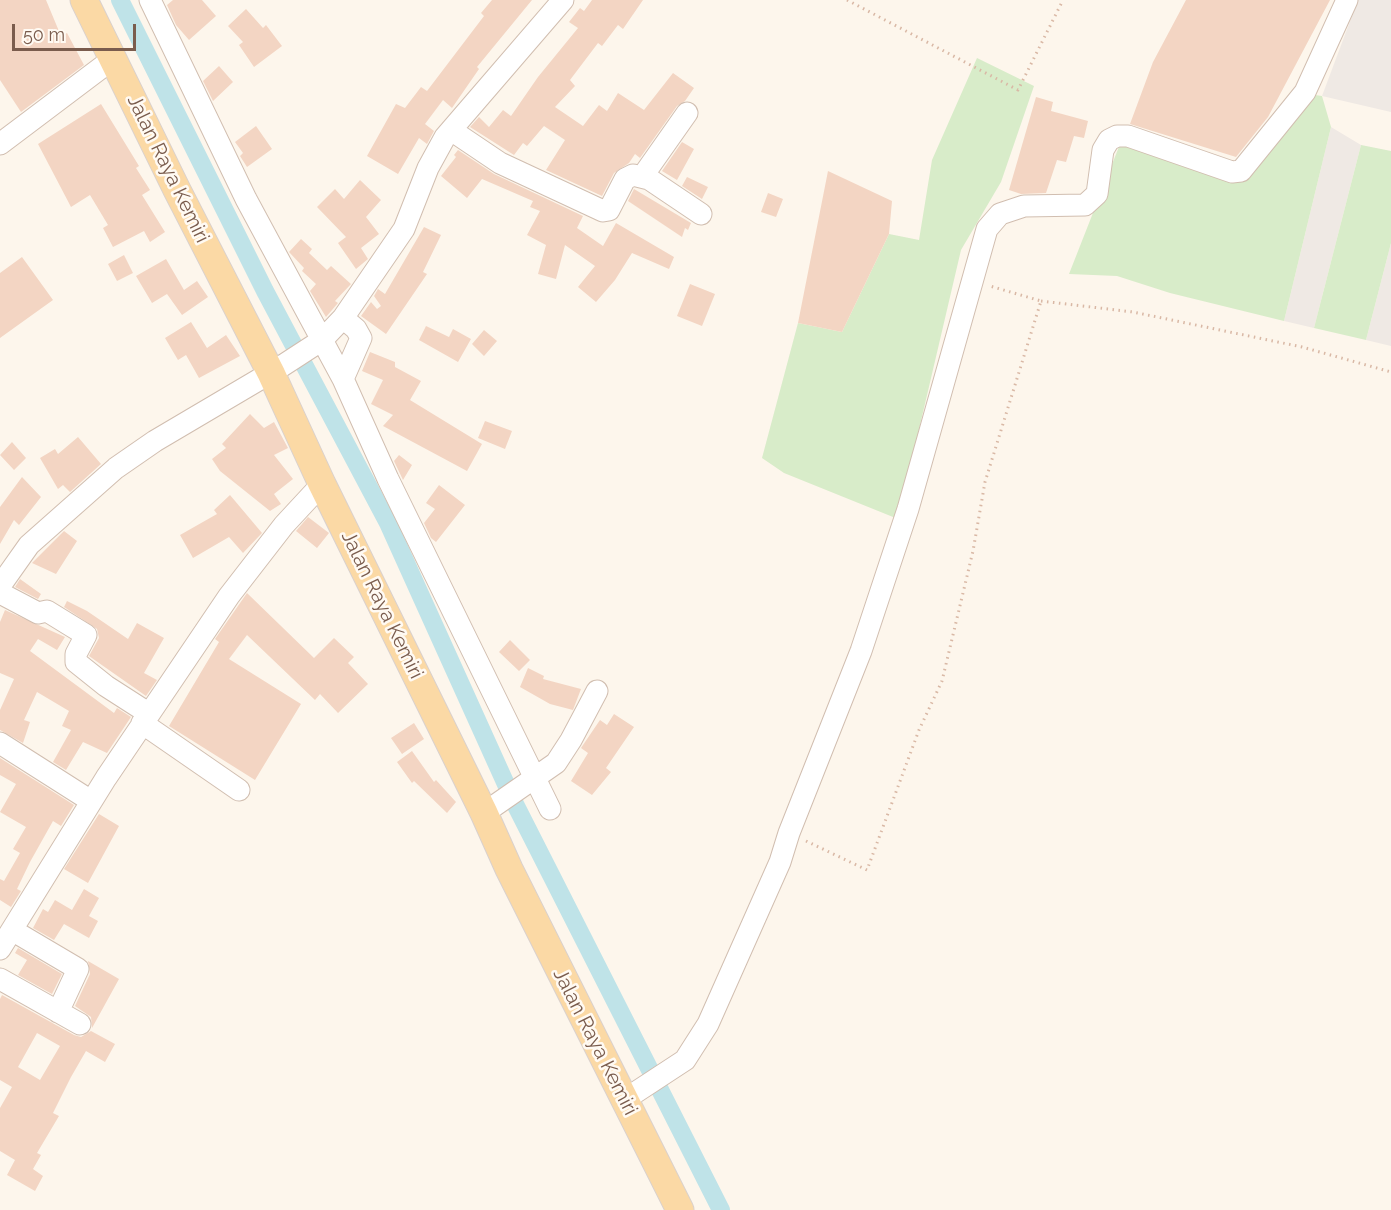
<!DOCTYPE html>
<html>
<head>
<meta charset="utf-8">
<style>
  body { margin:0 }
  #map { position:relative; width:1391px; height:1210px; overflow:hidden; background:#fdf6ec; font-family:Raleway,sans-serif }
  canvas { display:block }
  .scale { position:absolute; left:12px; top:24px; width:124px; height:27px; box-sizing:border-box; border:3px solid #7a5c4d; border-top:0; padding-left:8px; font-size:18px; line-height:21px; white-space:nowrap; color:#7a5c4d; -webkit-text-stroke:4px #fffaf3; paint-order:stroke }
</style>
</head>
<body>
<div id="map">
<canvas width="1391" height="1210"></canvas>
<div class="scale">50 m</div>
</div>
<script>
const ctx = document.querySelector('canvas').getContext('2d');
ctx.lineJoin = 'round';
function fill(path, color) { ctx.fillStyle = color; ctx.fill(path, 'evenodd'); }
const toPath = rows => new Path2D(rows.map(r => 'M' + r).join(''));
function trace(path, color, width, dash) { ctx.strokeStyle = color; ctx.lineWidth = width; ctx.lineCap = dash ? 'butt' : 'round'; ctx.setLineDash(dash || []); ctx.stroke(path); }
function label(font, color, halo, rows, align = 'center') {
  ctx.font = font + ' Raleway,sans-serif'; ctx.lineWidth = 5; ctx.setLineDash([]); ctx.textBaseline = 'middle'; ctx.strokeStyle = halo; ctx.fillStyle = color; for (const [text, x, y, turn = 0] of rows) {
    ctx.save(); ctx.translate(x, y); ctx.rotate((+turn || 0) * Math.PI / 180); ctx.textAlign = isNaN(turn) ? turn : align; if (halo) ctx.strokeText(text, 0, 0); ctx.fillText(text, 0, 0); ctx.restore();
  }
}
fill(toPath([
  [1358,0,1391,0,1391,112,1322,96],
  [1331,127,1361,145,1314,328,1284,321],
  [1391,243,1391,346,1366,340]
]), '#efe9e4');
fill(toPath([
  [977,58,1034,86,1001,182,961,250,898,519,784,473,762,458,798,323,842,332,889,234,919,240,932,160],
  [1308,94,1322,96,1331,127,1284,321,1170,293,1117,276,1069,274,1122,139,1242,177],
  [1361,145,1391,151,1391,243,1366,340,1314,328]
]), '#d8ecc9');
trace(toPath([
  [120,0,265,291,388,523,514,802,721,1210]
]), '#bfe3e8', 18);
fill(toPath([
  [0,0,46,0,61,36,67,33,84,65,21,112,0,80],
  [173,0,202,0,216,16,189,40,176,25,167,5],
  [492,0,532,0,477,67,479,69,452,108,443,100,425,124,434,131,427,144,419,138,398,174,367,156,396,104,405,108,421,87,427,91,484,16,481,13],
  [592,0,643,0,623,29,618,25,602,46,598,43,570,80,575,86,555,107,583,126,599,105,607,111,618,93,644,110,673,73,694,88,685,101,677,106,640,158,635,154,629,163,614,173,602,196,546,170,565,140,544,126,527,146,523,143,514,155,470,127,479,117,489,127,503,110,511,116,538,77,578,28,569,22,580,8,584,11],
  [1186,0,1330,0,1268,117,1236,157,1130,124,1153,62],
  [246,9,263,28,266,25,282,46,254,67,239,45,243,42,228,26],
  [219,66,233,82,213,101,203,81],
  [1036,97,1053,102,1051,111,1088,121,1084,138,1074,136,1066,162,1057,160,1046,193,1021,194,1009,190],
  [101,104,139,166,136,168,150,190,142,195,165,232,150,242,144,231,113,247,103,228,108,225,90,195,71,207,38,144],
  [256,126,272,149,247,167,240,156,243,153,235,142],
  [682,142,694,149,677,180,662,171],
  [458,150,494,174,583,216,577,228,603,246,616,223,674,257,669,269,632,253,615,280,596,302,578,287,595,266,565,245,556,279,538,274,546,245,527,235,540,211,530,207,533,201,482,179,467,198,441,176,456,157,454,155],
  [828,171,892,201,889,234,842,332,798,323],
  [687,177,708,187,702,199,682,186],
  [360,180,381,200,366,217,379,234,361,248,368,259,356,269,338,243,346,237,317,207,335,189,344,199],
  [634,189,691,223,688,230,685,228,682,237,628,201],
  [768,193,783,199,776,217,761,212],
  [424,227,441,235,423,272,427,274,386,334,361,316,371,302,377,309,381,306,374,296,378,289,385,294],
  [301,239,312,249,309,253,327,270,331,266,351,284,335,301,338,303,326,317,310,291,316,284,302,271,304,268,289,252],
  [124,255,133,273,117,281,108,264],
  [22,257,53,300,0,338,0,273],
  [166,259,184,290,197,281,208,297,182,315,167,294,152,303,136,276],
  [690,284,715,294,702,326,677,316],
  [191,322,207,348,226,335,240,356,199,378,186,355,178,360,165,338],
  [426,326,449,337,453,329,471,339,458,362,419,340],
  [484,330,497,341,484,356,472,344],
  [370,352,395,362,395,367,421,381,410,400,482,444,467,471,383,426,393,415,371,404,383,380,362,371],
  [250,414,264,428,274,422,288,448,274,455,293,479,274,494,281,504,270,511,220,471,212,459,226,448,222,444],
  [485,421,512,431,505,449,478,438],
  [78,437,101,464,70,492,63,485,58,489,40,458,55,449,58,454],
  [12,442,26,458,14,470,0,455],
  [399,455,412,465,403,480,394,461],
  [22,477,41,497,19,525,14,520,0,544,0,507],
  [439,485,465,505,436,542,431,538,424,523,435,509,426,503],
  [230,495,262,533,243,553,229,537,193,558,180,535,217,514,214,510],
  [308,517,329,533,317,548,296,531],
  [64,531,77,541,56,574,32,563],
  [20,579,41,594,38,599,15,587],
  [247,593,314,658,334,638,354,657,348,663,368,684,338,713,320,694,315,700,247,635,229,659,301,704,255,780,169,726,219,642,215,639],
  [67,601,87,611,128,639,137,623,164,638,144,673,157,680,146,696,89,656,99,638,97,629,64,607],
  [5,610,65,637,57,650,38,639,30,651,114,713,117,708,131,717,107,753,83,742,66,770,53,762,71,730,62,726,69,711,37,692,24,720,30,722,23,743,0,730,0,710,14,679,0,673,0,622],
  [510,640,530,660,519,671,499,652],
  [528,668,544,676,543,679,581,689,573,710,550,704,520,687],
  [614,714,634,727,606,768,611,772,592,795,571,781,588,753,581,748,583,745,600,720,607,725],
  [414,723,424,739,402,754,391,738],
  [412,751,434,782,436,780,456,802,447,813,414,781,412,783,397,762],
  [0,758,74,805,61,826,53,821,30,862,17,889,21,891,11,907,0,900,0,879,4,881,20,853,13,849,26,827,0,812,16,784,0,775],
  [99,814,119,826,88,883,64,869],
  [84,889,99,898,89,916,98,921,89,938,64,924,54,940,33,928,43,909,48,912,55,900,72,910],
  [18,948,62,974,52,994,18,975,27,960,15,953],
  [88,961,119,979,92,1028,91,1017,75,1006,90,974],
  [2,995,74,1035,81,1037,91,1031,115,1044,105,1062,86,1051,71,1077,53,1113,59,1116,37,1153,41,1155,33,1169,43,1176,35,1191,7,1175,15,1160,0,1151,0,1108,12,1087,0,1080,0,999],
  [37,1033,60,1046,40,1080,18,1067]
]), '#f3d5c3');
const minor = toPath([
  [150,0,246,199,343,379,388,479,550,809],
  [451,130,500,163,603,211,609,210,625,179,633,175,649,179,701,214],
  [0,144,114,58],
  [642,177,687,113],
  [343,379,361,338,356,329,343,318],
  [0,586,29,545,116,468,155,441,282,366,322,340,343,318,404,229,428,168,445,137,563,0],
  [0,593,38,613,47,611,86,635,76,654,76,662,106,686,148,713],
  [142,723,239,790],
  [0,743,91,801],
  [484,813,556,763,571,740,597,691],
  [12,930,78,969,58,1012],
  [0,949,106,778,229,596,284,525,322,484],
  [0,979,80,1024],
  [624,1100,685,1060,708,1024,780,862,789,833,861,651,908,509,987,229,1000,214,1024,206,1085,205,1097,194,1103,150,1109,140,1117,136,1128,136,1232,172,1241,171,1305,92,1347,0]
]);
const major = toPath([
  [84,0,177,190,271,373,322,484,484,813,509,869,680,1210]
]);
trace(minor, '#d1beb0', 23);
trace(major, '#dad1cd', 29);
trace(toPath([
  [847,0,1018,90,1063,0],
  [1041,301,1133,312,1302,347,1391,372],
  [806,841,867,870,919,730,942,681,973,551,985,482,1041,301,990,286]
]), '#d9b8a5', 3, [1.5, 4.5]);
trace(minor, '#fff', 21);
trace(major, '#fbd9a5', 27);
label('20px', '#7a5c4d', '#fffaf3', [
  ["Jalan Raya Kemiri",168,169,64],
  ["Jalan Raya Kemiri",382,605,64],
  ["Jalan Raya Kemiri",595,1042,63]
]);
</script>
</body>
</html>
